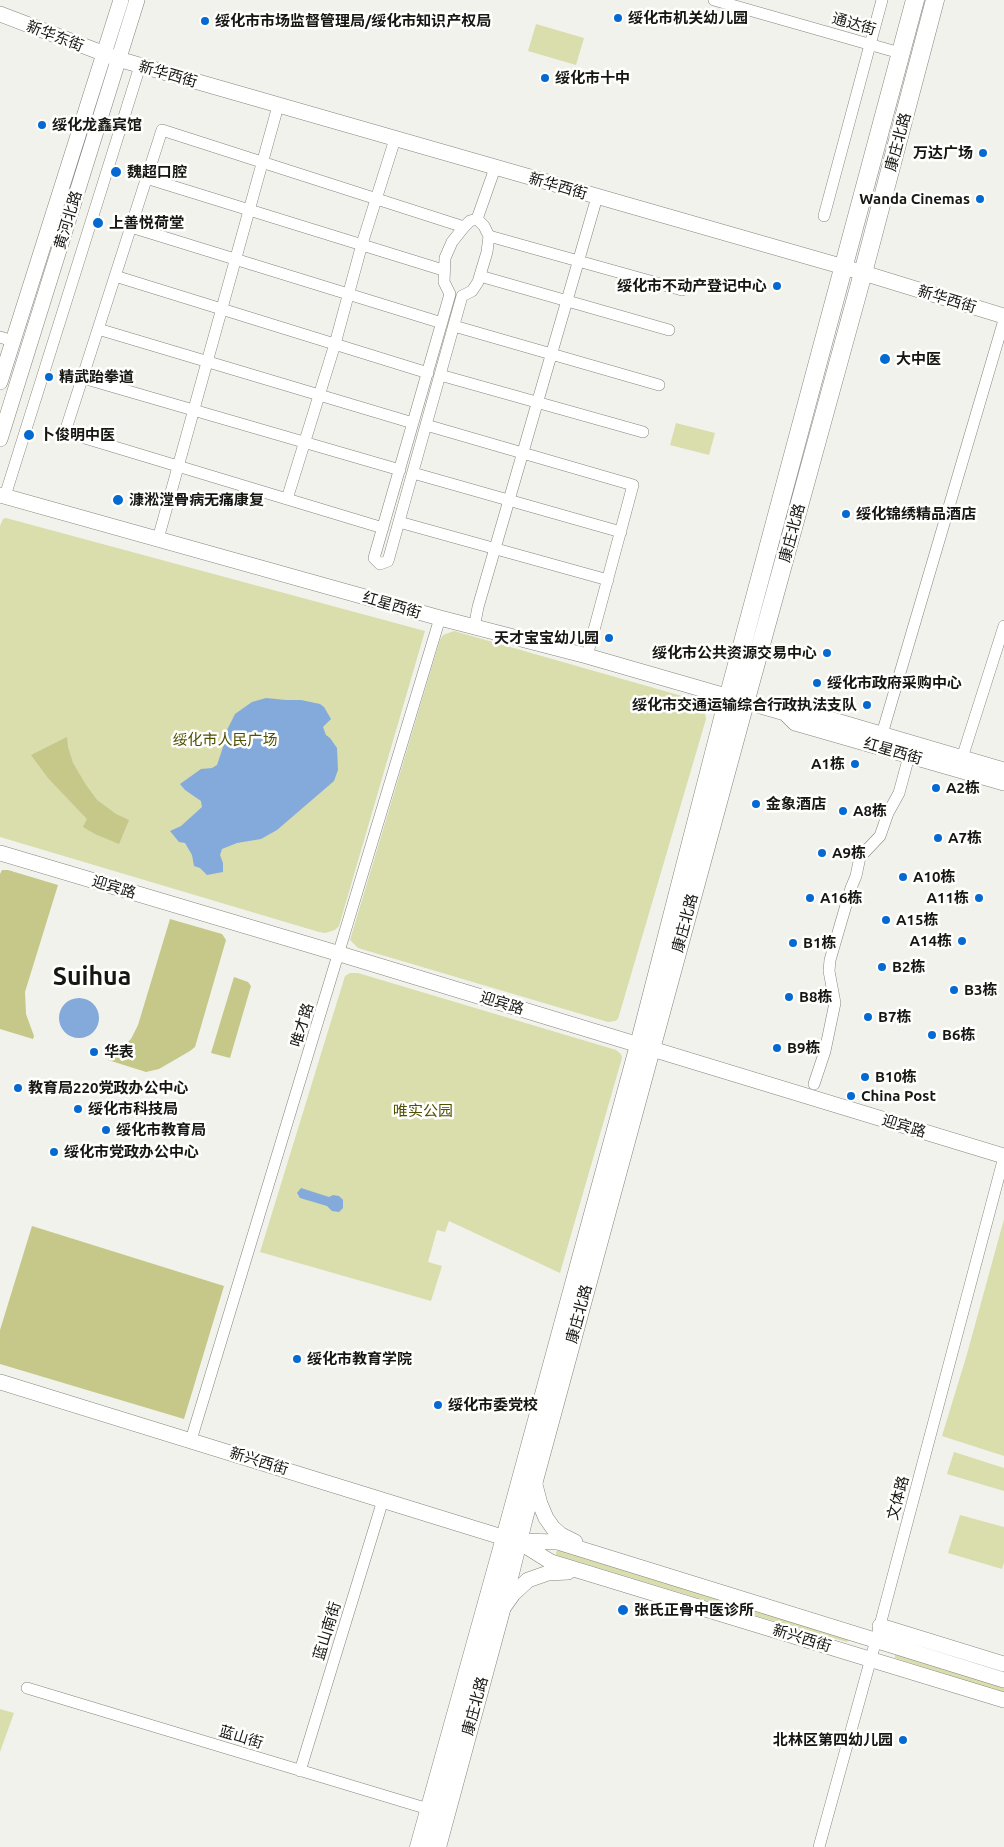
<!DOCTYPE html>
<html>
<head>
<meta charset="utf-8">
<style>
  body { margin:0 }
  canvas { display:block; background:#f2f2ec }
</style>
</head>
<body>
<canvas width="1004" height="1847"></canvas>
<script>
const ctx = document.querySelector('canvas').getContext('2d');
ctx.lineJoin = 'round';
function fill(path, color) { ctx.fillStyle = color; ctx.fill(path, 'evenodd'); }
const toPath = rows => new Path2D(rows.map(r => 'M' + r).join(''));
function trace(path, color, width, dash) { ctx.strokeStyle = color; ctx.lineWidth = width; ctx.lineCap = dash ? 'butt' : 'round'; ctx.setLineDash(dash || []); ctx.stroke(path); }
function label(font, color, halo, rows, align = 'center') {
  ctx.font = font + ' Ubuntu,"Noto Sans SC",sans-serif'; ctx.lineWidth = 5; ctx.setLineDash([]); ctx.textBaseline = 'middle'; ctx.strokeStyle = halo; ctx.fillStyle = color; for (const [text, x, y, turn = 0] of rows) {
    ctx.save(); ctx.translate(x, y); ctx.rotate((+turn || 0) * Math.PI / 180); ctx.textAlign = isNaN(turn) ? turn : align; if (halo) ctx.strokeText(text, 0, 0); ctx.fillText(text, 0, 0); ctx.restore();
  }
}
fill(toPath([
  [536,24,584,38,576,65,528,51],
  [676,423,715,433,709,455,670,445],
  [6,518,425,631,339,926,335,930,325,933,319,932,0,837,0,526,3,519],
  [454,631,696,700,704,708,706,719,618,1019,615,1021,608,1022,358,948,350,940,440,640,443,635],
  [350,973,358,973,616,1050,621,1054,622,1058,560,1273,449,1221,445,1232,437,1230,428,1262,442,1266,431,1301,260,1252,345,976],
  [1004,1219,1004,1456,942,1436,967,1354],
  [954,1452,1004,1468,1004,1491,947,1474],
  [960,1515,1004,1527,1004,1562,1002,1569,948,1553],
  [558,1550,735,1604,737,1608,734,1609,556,1555,556,1552],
  [753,1610,848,1637,849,1640,847,1642,753,1615,752,1612],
  [895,1653,1004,1686,1004,1693,895,1658],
  [0,1709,14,1713,0,1752]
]), '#daddac');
fill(toPath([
  [67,737,68,747,73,763,86,785,97,800,116,814,129,820,119,844,95,834,83,827,87,819,48,778,31,755],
  [2,870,8,870,58,885,25,992,26,1014,34,1036,33,1039,0,1029,0,874],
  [170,919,222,934,226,940,195,1047,190,1051,159,1069,146,1072,108,1060,109,1057,119,1050,131,1039,138,1025],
  [234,977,248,982,251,986,230,1058,211,1053],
  [32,1226,224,1286,184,1419,0,1364,0,1330]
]), '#c5c888');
fill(toPath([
  [266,698,286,700,301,700,320,704,324,707,331,719,323,727,326,735,330,738,337,748,338,770,334,781,277,830,261,839,237,843,222,849,220,855,223,863,223,872,207,875,200,868,194,866,192,855,185,843,179,842,170,831,181,826,202,807,201,801,185,790,180,784,201,769,212,768,217,765,224,744,227,730,235,714,252,702],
  '59 1018a20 20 0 1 1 40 0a20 20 0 1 1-40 0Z',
  [301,1188,329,1197,333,1195,339,1196,343,1200,343,1208,339,1212,332,1211,327,1206,300,1198,297,1193]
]), '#84aadc');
const minor = toPath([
  [714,0,900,53],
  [146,178,443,270],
  [824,216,882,0],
  [477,219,484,226,489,236,487,252,478,282,472,291,462,296,388,561,380,564,374,558,450,294,444,282,445,258,452,242,464,227,470,221,477,219,495,168],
  [131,227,442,323],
  [489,236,682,290],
  [115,276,428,373],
  [480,276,669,330],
  [454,326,659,385],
  [98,329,413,423],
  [0,337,12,341],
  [440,375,643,432],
  [83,378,400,470],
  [426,425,633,485,587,656],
  [413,473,621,532],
  [5,496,140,66],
  [287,499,335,344,362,244,395,139],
  [399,522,608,580],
  [383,528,65,432,162,130,464,227],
  [158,539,278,106],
  [474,628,478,607,597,197],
  [882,734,1004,320],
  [962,758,1004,626],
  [814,1084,825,1051,835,1003,829,971,830,960,851,888,856,876,860,857,880,836,888,813,899,793,909,756],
  [191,1440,440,618],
  [27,1688,435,1811],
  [300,1771,383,1500],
  [819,1847,876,1640,1004,1157]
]);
const major = toPath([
  [0,14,118,59,844,267,1004,316],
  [0,382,121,0],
  [0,439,137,0],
  [0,495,440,618,587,656,785,713],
  [1004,770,799,710,785,713,795,723,1004,783],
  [0,853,340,954,1004,1156],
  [0,1382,505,1538,518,1541,558,1542,1004,1680],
  [534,1481,540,1504,546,1518,553,1528,561,1535,575,1542],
  [519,1542,551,1562,1004,1700],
  [503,1608,513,1594,528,1580,548,1573,568,1572],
  [880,1626,1004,1664]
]);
const highway = toPath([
  [419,1847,505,1538,639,1045,732,683,915,0],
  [437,1847,500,1614,523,1521,740,721,863,273,935,0]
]);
trace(minor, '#85857f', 12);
trace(major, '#85857f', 16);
trace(highway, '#85857f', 19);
trace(minor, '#fff', 11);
trace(major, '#fff', 15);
trace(highway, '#fff', 18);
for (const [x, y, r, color] of [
  [618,18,5,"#0469d1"],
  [205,21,5,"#0469d1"],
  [545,78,5,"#0469d1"],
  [42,125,5,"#0469d1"],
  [983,153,5,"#0469d1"],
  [116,172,6,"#0469d1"],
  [980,199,5,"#0469d1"],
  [98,223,6,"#0469d1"],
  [777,286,5,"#0469d1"],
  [885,359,6,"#0469d1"],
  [49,377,5,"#0469d1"],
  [29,435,6,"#0469d1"],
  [118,500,6,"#0469d1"],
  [846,514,5,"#0469d1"],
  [609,638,5,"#0469d1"],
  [827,653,5,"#0469d1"],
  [817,683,5,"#0469d1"],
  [867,705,5,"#0469d1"],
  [855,764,5,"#0469d1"],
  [936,788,5,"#0469d1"],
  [756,804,5,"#0469d1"],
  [843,811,5,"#0469d1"],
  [938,838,5,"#0469d1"],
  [822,853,5,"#0469d1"],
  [903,877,5,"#0469d1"],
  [810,898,5,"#0469d1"],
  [979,898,5,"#0469d1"],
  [886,920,5,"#0469d1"],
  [962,941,5,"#0469d1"],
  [793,943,5,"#0469d1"],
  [882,967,5,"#0469d1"],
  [954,990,5,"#0469d1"],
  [789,997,5,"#0469d1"],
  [868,1017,5,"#0469d1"],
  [932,1035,5,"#0469d1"],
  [777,1048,5,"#0469d1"],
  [94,1052,5,"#0469d1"],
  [865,1077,5,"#0469d1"],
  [18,1088,5,"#0469d1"],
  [851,1096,5,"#0469d1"],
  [78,1109,5,"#0469d1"],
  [106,1130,5,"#0469d1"],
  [54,1152,5,"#0469d1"],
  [297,1359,5,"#0469d1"],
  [438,1405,5,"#0469d1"],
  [623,1610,6,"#0469d1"],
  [903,1740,5,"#0469d1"]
]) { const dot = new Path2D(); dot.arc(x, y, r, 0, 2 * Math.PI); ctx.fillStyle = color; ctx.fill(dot); trace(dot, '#fffffe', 2); }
label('bold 15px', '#161613', '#fffffe', [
  ["绥化市机关幼儿园",628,18],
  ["绥化市市场监督管理局/绥化市知识产权局",215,21],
  ["绥化市十中",555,78],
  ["绥化龙鑫宾馆",52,125],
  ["万达广场",973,153,"right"],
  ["魏超口腔",127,172],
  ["Wanda Cinemas",970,199,"right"],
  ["上善悦荷堂",109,223],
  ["绥化市不动产登记中心",767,286,"right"],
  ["大中医",896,359],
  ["精武跆拳道",59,377],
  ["卜俊明中医",40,435],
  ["漮淞漟骨病无痛康复",129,500],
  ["绥化锦绣精品酒店",856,514],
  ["天才宝宝幼儿园",599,638,"right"],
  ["绥化市公共资源交易中心",817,653,"right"],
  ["绥化市政府采购中心",827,683],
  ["绥化市交通运输综合行政执法支队",857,705,"right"],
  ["A1栋",845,764,"right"],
  ["A2栋",946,788],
  ["金象酒店",766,804],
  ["A8栋",853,811],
  ["A7栋",948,838],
  ["A9栋",832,853],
  ["A10栋",913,877],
  ["A16栋",820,898],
  ["A11栋",969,898,"right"],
  ["A15栋",896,920],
  ["A14栋",952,941,"right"],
  ["B1栋",803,943],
  ["B2栋",892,967],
  ["B3栋",964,990],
  ["B8栋",799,997],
  ["B7栋",878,1017],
  ["B6栋",942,1035],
  ["B9栋",787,1048],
  ["华表",104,1052],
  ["B10栋",875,1077],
  ["教育局220党政办公中心",28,1088],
  ["China Post",861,1096],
  ["绥化市科技局",88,1109],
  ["绥化市教育局",116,1130],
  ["绥化市党政办公中心",64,1152],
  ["绥化市教育学院",307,1359],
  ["绥化市委党校",448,1405],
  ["张氏正骨中医诊所",634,1610],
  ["北林区第四幼儿园",893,1740,"right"]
], 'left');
label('15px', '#161613', '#fffffe', [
  ["通达街",854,24,16],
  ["新华东街",55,36,21],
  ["新华西街",168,74,16],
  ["康庄北路",898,142,-75],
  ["新华西街",558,186,16],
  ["黄河北路",68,220,-73],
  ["新华西街",947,299,17],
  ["康庄北路",792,533,-75],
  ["红星西街",392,605,16],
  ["红星西街",893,751,16],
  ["迎宾路",114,887,17],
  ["康庄北路",685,923,-75],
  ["迎宾路",502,1003,17],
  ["唯才路",302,1025,-73],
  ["迎宾路",904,1126,17],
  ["康庄北路",579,1314,-75],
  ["新兴西街",259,1461,17],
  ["文体路",898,1498,-75],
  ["蓝山南街",327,1631,-73],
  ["新兴西街",802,1638,17],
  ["康庄北路",475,1706,-75],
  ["蓝山街",241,1737,17]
]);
label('15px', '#4f5000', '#fffffe', [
  ["绥化市人民广场",225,740],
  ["唯实公园",423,1111]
]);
label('bold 25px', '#161613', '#fffffe', [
  ["Suihua",92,977]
]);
</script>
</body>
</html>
